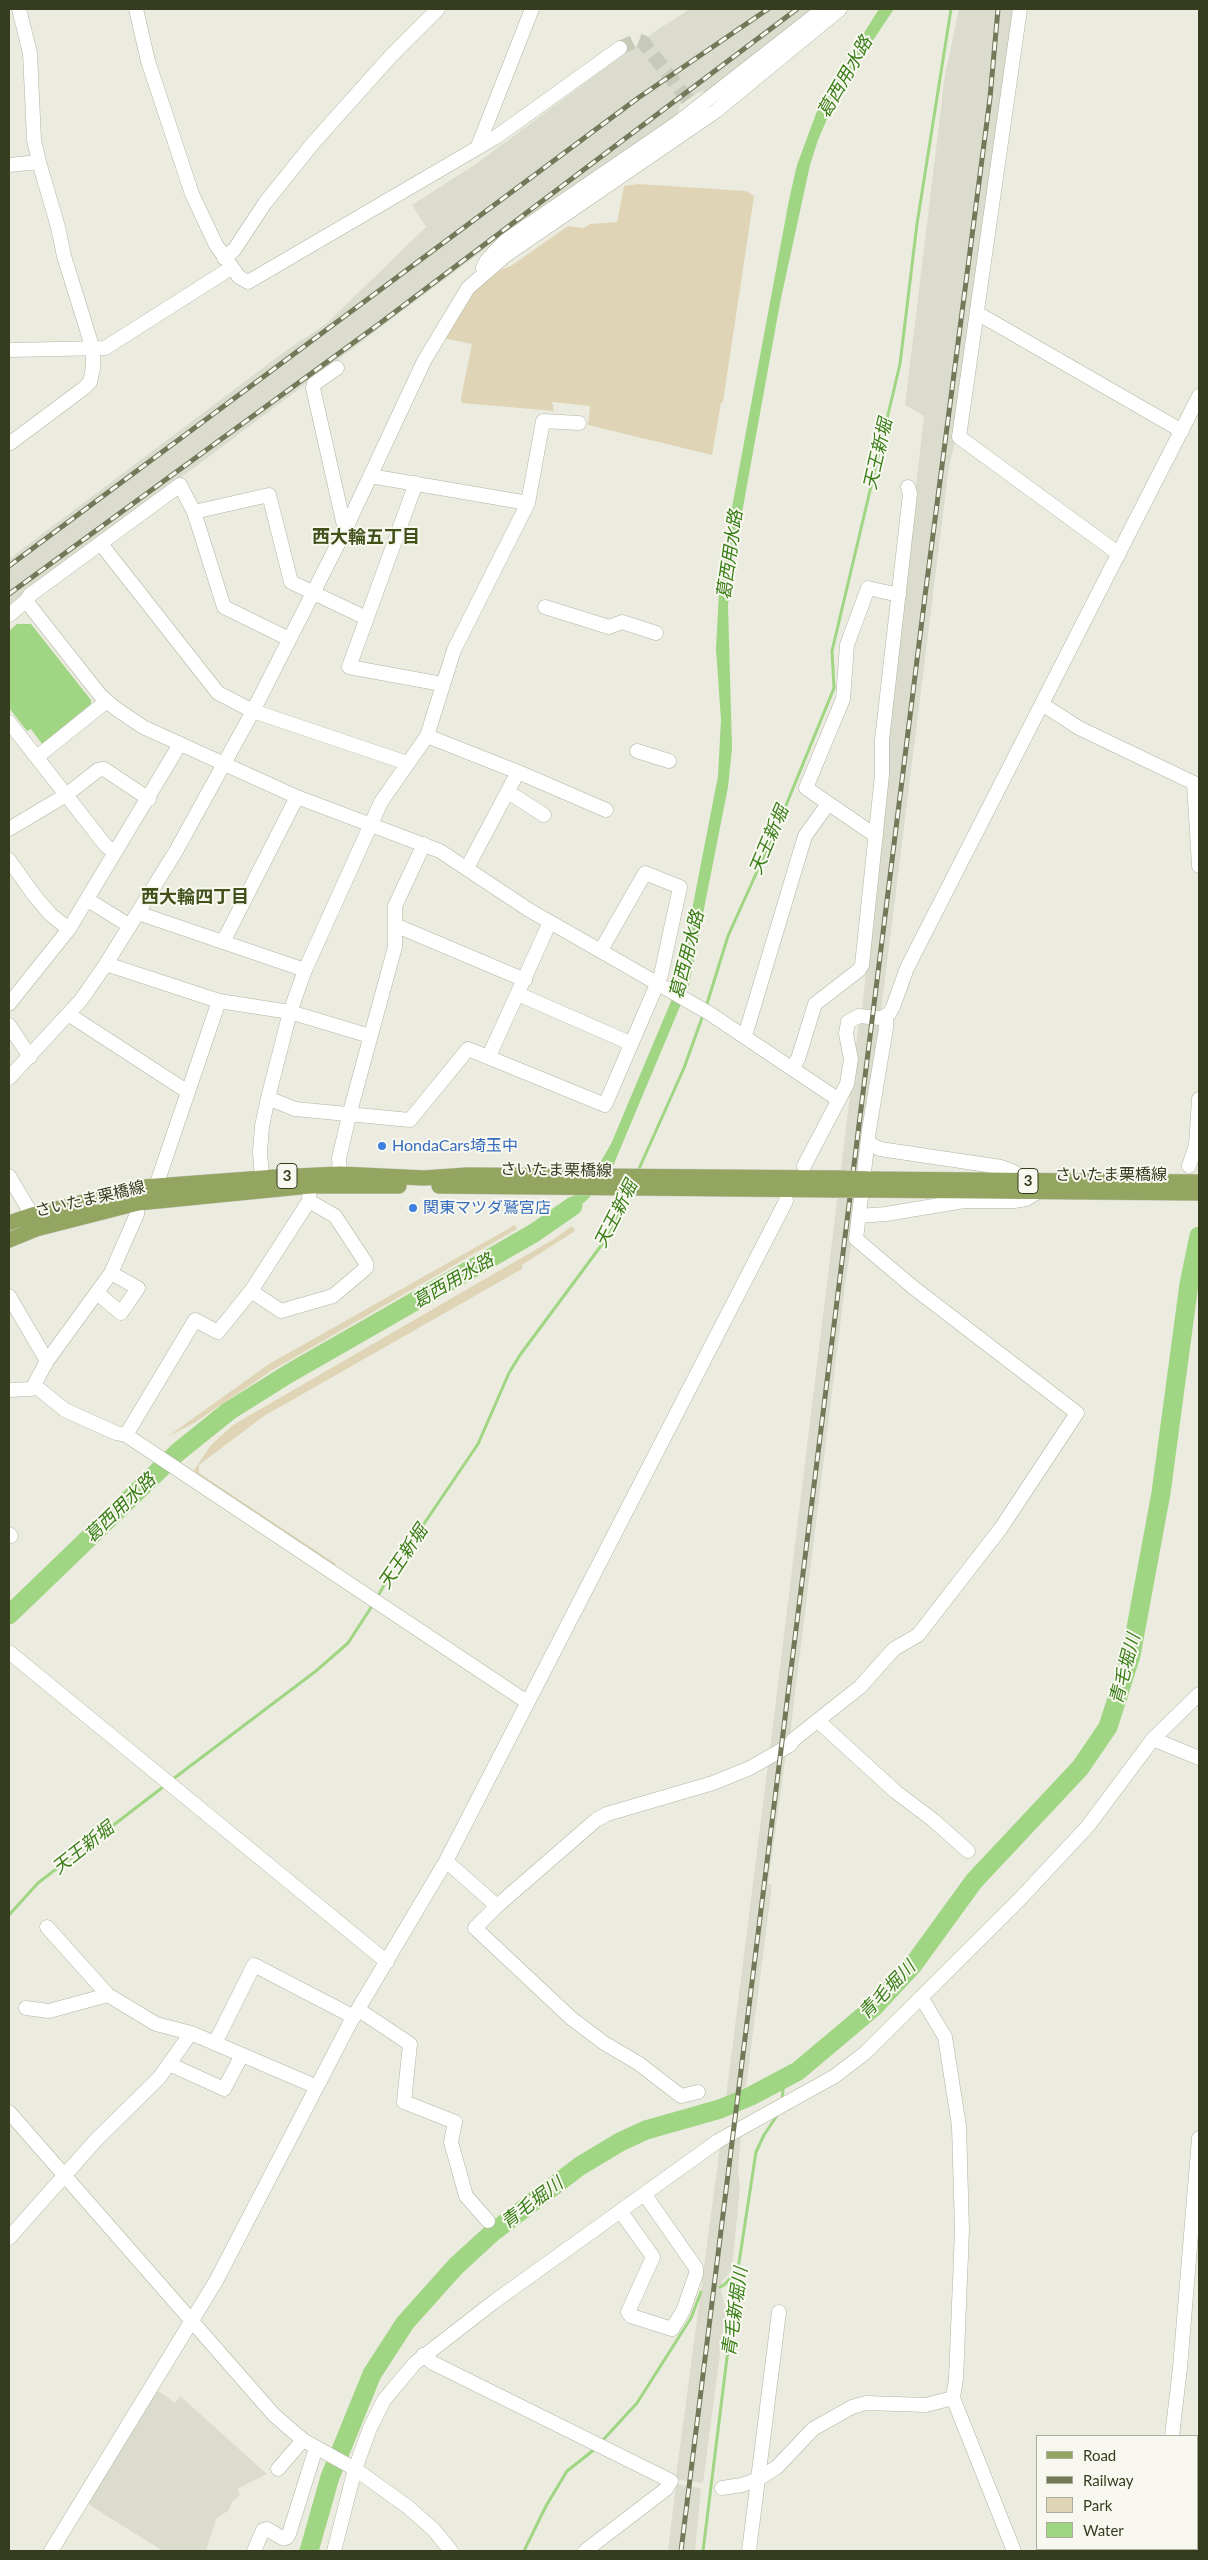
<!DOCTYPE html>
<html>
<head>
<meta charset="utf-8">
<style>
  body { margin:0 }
  #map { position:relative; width:1208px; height:2560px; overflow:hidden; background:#ebecdf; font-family:Lato,sans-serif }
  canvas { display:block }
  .frame { position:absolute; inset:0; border:10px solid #363d1f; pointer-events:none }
  .legend { position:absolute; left:1036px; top:2435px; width:162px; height:115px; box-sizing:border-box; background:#f8f8f0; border:1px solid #aaad9c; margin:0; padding:6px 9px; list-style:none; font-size:15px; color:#363d1f }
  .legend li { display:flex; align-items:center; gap:10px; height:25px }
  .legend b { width:25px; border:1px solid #aaad9c }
</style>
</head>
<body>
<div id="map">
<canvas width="1208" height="2560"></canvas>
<div class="frame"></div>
<ul class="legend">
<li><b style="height:6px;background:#94a461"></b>Road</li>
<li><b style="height:6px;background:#727959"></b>Railway</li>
<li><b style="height:14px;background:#dfd5b6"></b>Park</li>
<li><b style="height:14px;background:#9fd583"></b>Water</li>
</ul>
</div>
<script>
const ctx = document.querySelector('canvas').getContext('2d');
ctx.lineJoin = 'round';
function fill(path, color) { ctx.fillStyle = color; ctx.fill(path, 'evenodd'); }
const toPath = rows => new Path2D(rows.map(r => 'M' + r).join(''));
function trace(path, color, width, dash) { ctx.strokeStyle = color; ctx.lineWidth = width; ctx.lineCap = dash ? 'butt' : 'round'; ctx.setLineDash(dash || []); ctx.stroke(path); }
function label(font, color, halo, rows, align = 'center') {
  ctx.font = font + ' Lato,"Noto Sans JP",sans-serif'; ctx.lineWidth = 4; ctx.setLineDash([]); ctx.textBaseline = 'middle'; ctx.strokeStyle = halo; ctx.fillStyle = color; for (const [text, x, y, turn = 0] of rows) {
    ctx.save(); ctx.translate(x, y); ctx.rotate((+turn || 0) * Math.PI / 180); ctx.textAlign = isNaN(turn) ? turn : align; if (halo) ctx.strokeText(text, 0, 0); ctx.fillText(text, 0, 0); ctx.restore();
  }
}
fill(toPath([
  [690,9,812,9,712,90,698,93,680,105,678,114,674,118,497,240,9,607,9,559,284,352,326,324,426,227,412,205,476,164,654,32],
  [959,9,1016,9,956,439,949,466,881,1011,864,1012,862,1009,888,768,887,741,924,416,905,405,945,75],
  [859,1021,877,1023,879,1025,863,1164,845,1286,790,1735,770,1749],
  [786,1754,768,1884,772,1885,746,2087,726,2097,768,1764],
  [741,2134,738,2172,740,2186,732,2269,722,2282,721,2292,726,2309,703,2483,679,2480,676,2477,720,2147],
  [157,2390,175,2403,180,2396,267,2474,237,2489,240,2495,232,2502,229,2510,216,2519,206,2551,163,2551,91,2506,89,2500],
  [676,2484,701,2488,695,2551,668,2551]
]), '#dbdccd');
fill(toPath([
  [638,184,746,191,754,196,723,402,721,403,712,455,588,425,590,406,552,402,554,411,462,403,461,398,472,344,443,338,473,290,495,272,511,266,568,226,584,228,590,224,617,222,624,186],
  [515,1225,517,1229,271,1371,194,1423,167,1437,269,1364],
  [572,1226,575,1231,522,1265,522,1269,264,1416,199,1465,199,1473,336,1564,333,1568,192,1473,211,1445,233,1425,554,1239]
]), '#dfd5b6');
fill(toPath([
  [879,9,894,9,839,91,818,140,810,165,780,303,732,568,728,605,732,748,728,787,689,985,613,1166,589,1198,556,1227,551,1216,588,1183,611,1144,677,987,718,776,721,720,716,649,720,572,789,200,797,165,820,103],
  [17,624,31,624,91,700,91,704,42,744,31,729,27,731,9,708,9,631]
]), '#9fd583');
trace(toPath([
  [706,1007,728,936,778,825,834,688,832,651,900,364,917,224,951,9],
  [638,1171,684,1068,703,1015],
  [378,1596,392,1571,478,1444,509,1373,520,1355,609,1235,629,1192],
  [173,1779,316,1671,348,1643,372,1606],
  [9,1915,38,1883,163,1787],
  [782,2101,784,2078],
  [720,2287,724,2285,737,2271],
  [603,2440,637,2403,691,2318,701,2292],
  [524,2551,546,2506,567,2471,595,2449],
  [703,2551,738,2269,756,2152,764,2135,778,2114]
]), '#9fd583', 3);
trace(toPath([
  [9,1615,178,1452,229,1411,288,1374,534,1233,573,1206],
  [309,2551,330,2477,372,2374,405,2323,456,2266,492,2233,580,2166,620,2142,646,2130,720,2109,751,2096,798,2071,874,2007,913,1965,974,1881,1080,1768,1108,1727,1131,1655,1161,1493,1189,1284,1199,1236]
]), '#9fd583', 19);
trace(toPath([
  [620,48,637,40,643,42,688,100]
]), '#c7c9b9', 14, [14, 7]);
const minor = toPath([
  [136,9,148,61,192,194,216,245,239,277,248,282,496,137,620,48],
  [1020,9,959,437,1119,554],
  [478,146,532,9],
  [9,165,39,162],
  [224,258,234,250,265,203,314,142,391,56,438,9],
  [483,268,487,260,505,241,676,124,823,9],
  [977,313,1182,431],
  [9,350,105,348,231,268],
  [337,368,314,384,313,388,345,530],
  [579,423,543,421,528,503,454,650,427,736,381,802,305,970,290,1012,268,1098,295,1109,410,1120,468,1049,605,1105,661,975,680,887,645,873,601,950],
  [9,444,84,388,90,382,93,368,93,350,87,330,64,256,58,227,39,162,34,140,30,53,19,9],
  [370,476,528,503],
  [416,483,349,667,442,684],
  [194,512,269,495,291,582,366,618],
  [101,544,218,693,253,711,407,763],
  [26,601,30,595,180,485,194,512,224,607,289,639],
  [545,607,609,627,622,622,656,633],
  [9,615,26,601,100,695,115,708,143,727,297,797,440,851,529,910,709,1013,839,1100],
  [1042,704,1079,728,1194,783,1199,866],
  [9,722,106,846,115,852],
  [427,736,518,772,467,868],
  [637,751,669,761],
  [37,757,107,701],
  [518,772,606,810],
  [508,792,544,815],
  [9,829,66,795,98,770,104,769,149,799],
  [876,836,806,788,843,699,847,645,868,588,899,595],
  [9,860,34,895,51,915,69,929],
  [88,900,130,926],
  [138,913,305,970],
  [397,926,525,980],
  [223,942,297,797],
  [106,964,219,1001,290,1012,370,1036],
  [518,994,630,1043],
  [9,1004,69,929,180,744],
  [68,1014,188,1092],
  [9,1025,30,1057],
  [744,1035,747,1029,805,836,828,804],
  [489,1056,550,922],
  [792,1068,798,1059,815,1004,859,970,862,965,882,775,882,740,910,494,908,487],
  [9,1078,81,1000,106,964,176,851,253,711,345,530,424,361,468,288,506,255,716,111,840,9],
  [868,1143,880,1149,1001,1167,1014,1172,1022,1180],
  [804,1166,847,1084,851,1059,846,1034,848,1022,859,1016,881,1018,889,1014,893,1007,907,968,1199,396],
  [1189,1166,1196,1145,1199,1099],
  [340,1174,339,1158,350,1112,395,947,395,906,424,844],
  [9,1176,32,1215,35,1226],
  [262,1178,260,1152,262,1126,268,1098],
  [156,1186,219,1001],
  [138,1203,137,1214,111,1273,47,1361,34,1385,65,1410,116,1433,126,1435,527,1702],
  [859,1216,886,1214,964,1201,1014,1201,1026,1199,1036,1193],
  [251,1291,281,1311,333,1296,366,1268,366,1263,335,1216,309,1201],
  [97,1293,121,1313,138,1288,111,1273],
  [9,1296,47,1361],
  [9,1390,31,1389,36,1387],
  [126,1435,195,1320,218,1332,251,1291,309,1201,310,1186],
  [9,1534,11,1536],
  [9,1652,387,1962],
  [818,1721,896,1792,933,1820,968,1851],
  [1153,1739,1199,1758],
  [446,1861,497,1906],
  [47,1927,108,1995,156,2024,191,2033],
  [921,1997,945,2037,959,2126,962,2230,956,2379,953,2398,1014,2551],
  [26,2008,49,2011,108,1995],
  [359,2010,410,2044,404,2102,455,2122,451,2142,466,2196,488,2221],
  [215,2043,254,1965,354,2017],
  [169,2064,224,2089,242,2055],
  [698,2092,681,2096,638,2063,604,2043,571,2018,475,1928,497,1906,596,1820,607,1814,713,1783,750,1768,790,1745,793,1740,860,1687,894,1649,918,1635,1001,1528,1077,1413,914,1288,856,1239,869,1130,886,1028,886,1016],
  [9,2112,274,2415,303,2440,355,2469,408,2507,434,2530,451,2551],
  [621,2212,653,2257,628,2312,631,2316,672,2329,683,2311,696,2274,696,2268,645,2195],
  [9,2238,96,2140,159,2078,191,2033,317,2087],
  [423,2355,433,2363,671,2481,666,2489,585,2551],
  [1172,2436,1180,2368,1199,2138],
  [278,2469,303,2440],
  [722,2488,742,2485,758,2479,777,2467,813,2429,852,2407,866,2403,926,2405,953,2398],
  [51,2551,216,2281,351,2021,446,1861,786,1201],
  [254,2551,263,2530,267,2529,282,2538,286,2538,289,2534,316,2448],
  [334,2551,355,2469,370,2428,384,2400,415,2363,495,2301,718,2141,835,2076,865,2053,1019,1900,1088,1826,1153,1739,1199,1694],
  [749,2551,779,2312],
  [1158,2551,1158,2549]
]);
const major = toPath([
  [867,1179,1199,1182],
  [439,1186,835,1190],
  [866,1190,1199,1193],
  [9,1223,32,1215,143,1187,276,1177,340,1174,424,1178,467,1175,837,1178],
  [9,1240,36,1229,138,1203,310,1186,399,1186]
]);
trace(minor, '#b1b4a2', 15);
trace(major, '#c7c9c0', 16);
trace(minor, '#fff', 14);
trace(major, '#94a461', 15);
const rail = toPath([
  [9,566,638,98,768,9],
  [9,594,379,324,797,9],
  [681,2551,925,596,990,98,998,9]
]);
trace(rail, '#727959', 5);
trace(rail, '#f8f8f0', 3, [9]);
const majorBridge = toPath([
  [837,1178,867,1179],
  [835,1190,866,1190]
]);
trace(majorBridge, '#c7c9c0', 16, []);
trace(majorBridge, '#94a461', 15);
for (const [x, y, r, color] of [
  [382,1146,5,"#3f7fe0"],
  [413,1208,5,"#3f7fe0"]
]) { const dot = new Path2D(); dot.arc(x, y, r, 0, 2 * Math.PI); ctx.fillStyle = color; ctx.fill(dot); trace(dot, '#f8f8f0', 2); }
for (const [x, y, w] of [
  [287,1176,20],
  [1028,1181,20]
]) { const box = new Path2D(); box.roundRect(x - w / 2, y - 12.5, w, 25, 4); ctx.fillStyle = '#f8f8f0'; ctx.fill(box); trace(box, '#363d1f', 1); }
label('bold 15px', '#363d1f', null, [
  ["3",287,1176],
  ["3",1028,1181]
]);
label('16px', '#366cbe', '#f8f8f0', [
  ["HondaCars埼玉中",392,1146],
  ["関東マツダ鷲宮店",423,1208]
], 'left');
label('16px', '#363d1f', '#f8f8f0', [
  ["さいたま栗橋線",556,1170,1],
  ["さいたま栗橋線",1111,1175],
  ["さいたま栗橋線",90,1199,-13]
]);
label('italic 18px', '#387d15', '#f8f8f0', [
  ["葛西用水路",845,77,-60],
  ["天王新堀",878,454,-77],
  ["葛西用水路",730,555,-82],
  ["天王新堀",769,840,-67],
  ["葛西用水路",687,955,-76],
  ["天王新堀",616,1214,-63],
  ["葛西用水路",453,1281,-30],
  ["葛西用水路",120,1508,-44],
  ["天王新堀",403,1557,-56],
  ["青毛堀川",1125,1669,-75],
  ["天王新堀",83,1848,-38],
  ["青毛堀川",887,1990,-46],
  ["青毛堀川",532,2203,-37],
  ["青毛新堀川",735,2312,-82]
]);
label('bold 18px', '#42501a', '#f8f8f0', [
  ["西大輪五丁目",366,537],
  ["西大輪四丁目",195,897]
]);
</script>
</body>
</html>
